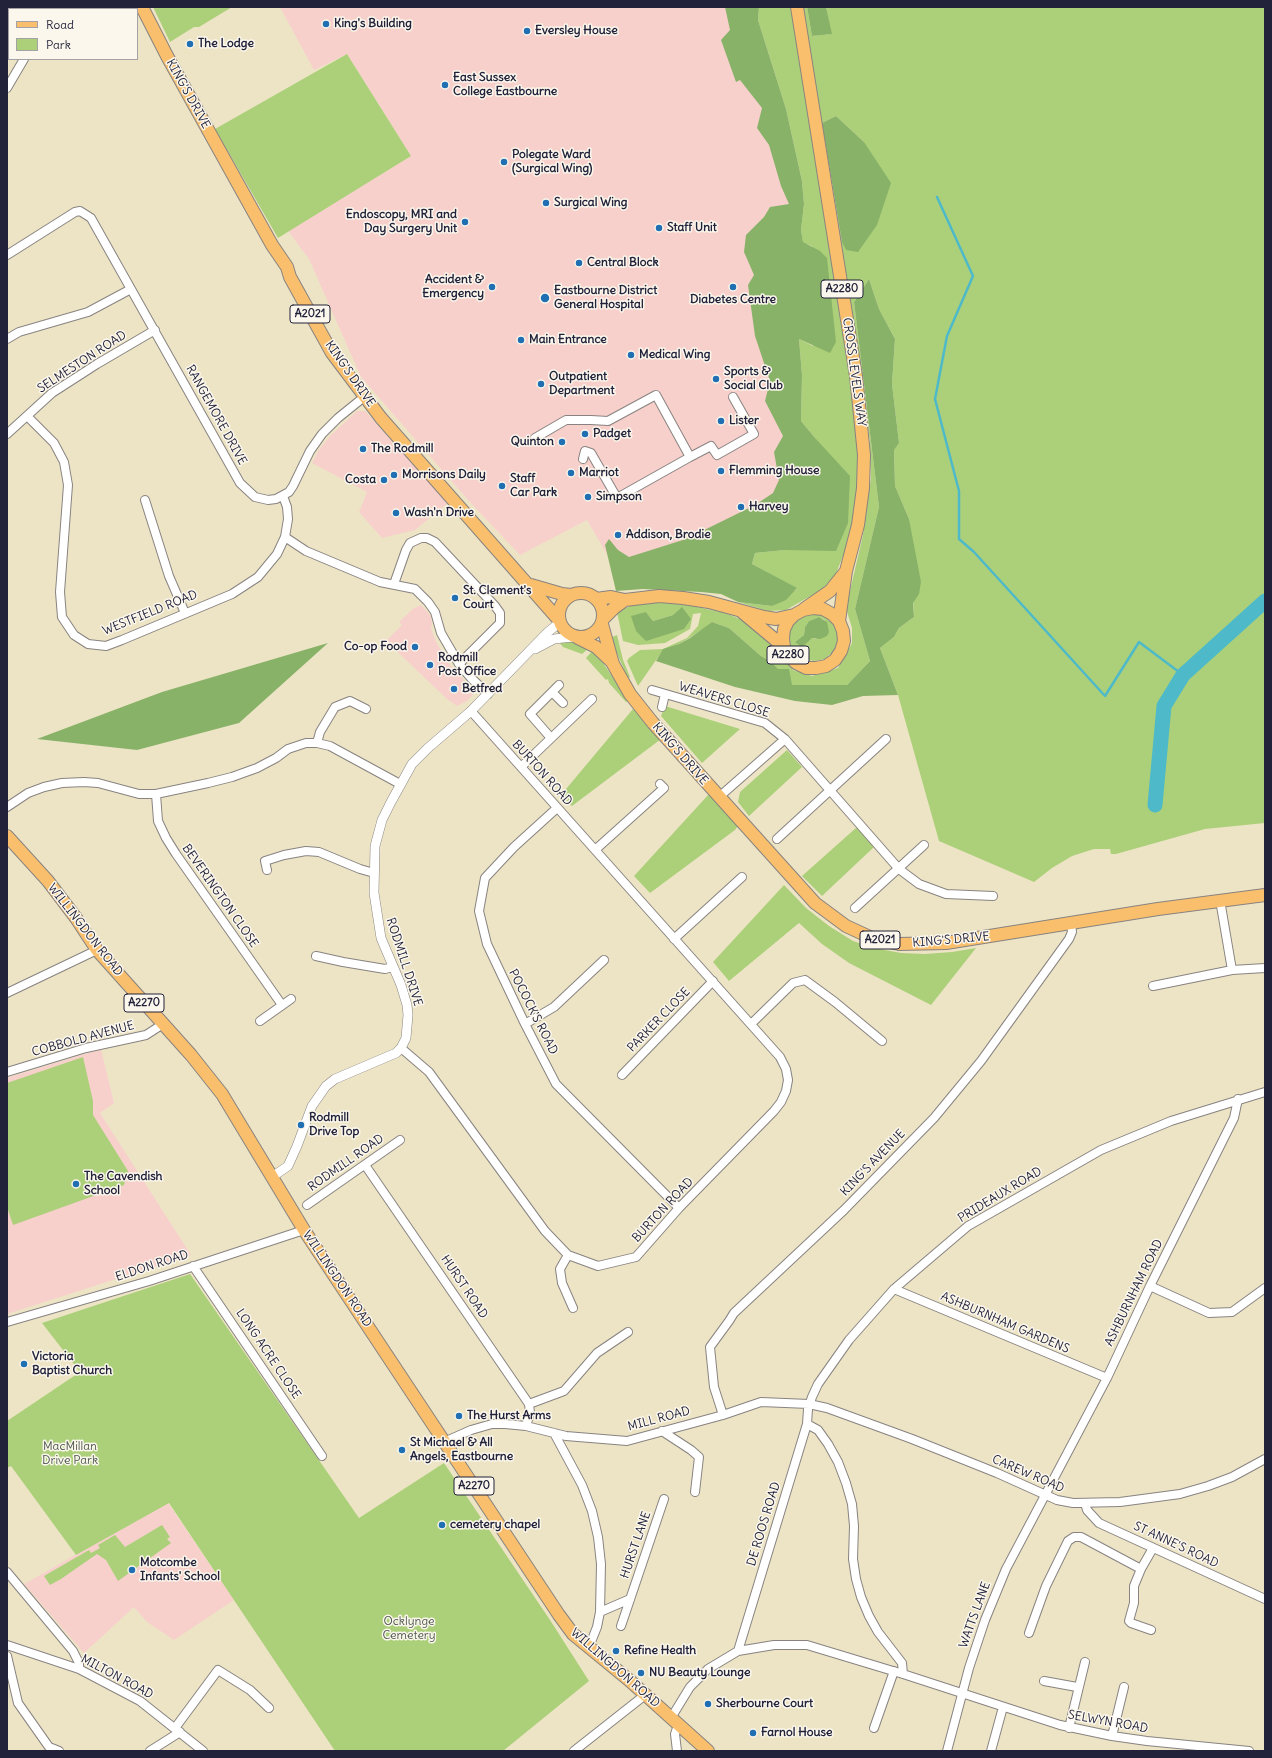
<!DOCTYPE html>
<html>
<head>
<meta charset="utf-8">
<style>
  body { margin:0 }
  #map { position:relative; width:1272px; height:1758px; overflow:hidden; background:#ede4c6; font-family:Delius,sans-serif }
  canvas { display:block }
  .frame { position:absolute; inset:0; border:8px solid #22223b; pointer-events:none }
  .legend { position:absolute; left:8px; top:8px; width:130px; height:52px; box-sizing:border-box; background:#fbf7ec; border:1px solid #a4a2a5; margin:0; padding:5px 7px; list-style:none; font-size:12px; color:#22223b }
  .legend li { display:flex; align-items:center; gap:8px; height:20px }
  .legend b { width:20px; border:1px solid #a4a2a5 }
</style>
</head>
<body>
<div id="map">
<canvas width="1272" height="1758"></canvas>
<div class="frame"></div>
<ul class="legend">
<li><b style="height:5px;background:#f9bf6c"></b>Road</li>
<li><b style="height:11px;background:#acd079"></b>Park</li>
</ul>
</div>
<script>
const ctx = document.querySelector('canvas').getContext('2d');
ctx.lineJoin = 'round';
function fill(path, color) { ctx.fillStyle = color; ctx.fill(path, 'evenodd'); }
const toPath = rows => new Path2D(rows.map(r => 'M' + r).join(''));
function trace(path, color, width, dash) { ctx.strokeStyle = color; ctx.lineWidth = width; ctx.lineCap = dash ? 'butt' : 'round'; ctx.setLineDash(dash || []); ctx.stroke(path); }
function label(font, color, halo, rows, align = 'center') {
  ctx.font = font + ' Delius,sans-serif'; ctx.lineWidth = 3; ctx.setLineDash([]); ctx.textBaseline = 'middle'; ctx.strokeStyle = halo; ctx.fillStyle = color; for (const [text, x, y, turn = 0] of rows) {
    ctx.save(); ctx.translate(x, y); ctx.rotate((+turn || 0) * Math.PI / 180); ctx.textAlign = isNaN(turn) ? turn : align; if (halo) ctx.strokeText(text, 0, 0); ctx.fillText(text, 0, 0); ctx.restore();
  }
}
fill(toPath([
  [280,7,737,7,793,189,803,485,627,570,612,563,587,520,520,555,469,501,361,377,309,259,288,231,411,156,347,54,314,70],
  [357,411,365,411,448,503,415,530,382,538,359,512,367,492,312,463,319,450,330,436],
  [421,605,431,616,432,625,431,629,436,642,450,665,473,690,474,693,467,701,457,706,447,699,386,641,402,625,399,622,414,608],
  [101,1049,114,1103,100,1113,191,1255,7,1314,7,1078],
  [168,1503,234,1600,174,1640,147,1622,134,1607,84,1653,24,1584]
]), '#f7d0cc');
fill(toPath([
  [153,7,232,7,199,27,194,27,170,42],
  [759,7,792,7,852,387,858,442,858,482,852,527,848,543,835,576,821,590,786,610,768,611,738,602,772,606,797,589,752,564,755,553,785,550,816,439,801,421,802,375,799,339,813,346,812,246,803,243,801,230,804,204,802,181,786,109,758,20],
  [803,7,807,7,812,36,831,34,826,7,1265,7,1265,823,1205,829,1116,854,1111,854,1110,849,1094,849,1072,856,1052,868,1034,882,939,841,898,695,880,648,894,637,899,628,914,617,909,519,895,486,894,449,899,443,892,384,895,339,879,309,869,279,854,302,879,507,855,609,870,661,847,685,791,685,770,661,761,656,729,628,712,622,704,629,679,644,663,650,638,686,627,661,629,658,640,650,663,649,687,638,698,626,701,613,693,614,690,629,665,643,638,645,623,641,617,612,637,603,674,602,725,613,745,621,763,636,786,661,793,670,812,676,838,668,852,643,852,628,846,608,863,535,871,478,870,441,833,185,842,242,864,142,836,116,822,123],
  [682,608,646,641,646,612,653,621,673,615],
  [347,54,411,156,278,238,215,129],
  [822,612,836,625,839,639,836,649,825,659,816,661,806,660,797,655,791,647,789,638,790,628,798,617],
  [819,617,825,620,816,639,812,638,795,642,804,635,805,627,809,621],
  [617,635,623,660,630,677,628,678,610,638],
  [565,641,574,642,590,647,582,654,563,647,559,642],
  [593,650,598,655,628,701,626,702,609,683,608,679,606,680,586,658],
  [665,706,740,729,702,763,661,716],
  [633,709,661,739,572,806,561,795],
  [787,750,802,767,749,816,738,802,740,792],
  [709,794,738,826,735,830,650,893,634,876],
  [857,827,874,847,822,896,802,876],
  [784,885,806,908,829,926,853,941,874,948,901,953,925,954,952,952,976,948,931,1005,849,963,822,944,799,923,729,981,713,962],
  [83,1057,93,1101,93,1115,128,1171,124,1185,13,1225,7,1207,7,1083],
  [190,1274,359,1518,444,1463,550,1620,589,1681,503,1751,335,1751,169,1503,76,1555,11,1466,7,1468,7,1421,80,1372,42,1323],
  [162,1525,170,1537,167,1539,171,1543,118,1581,106,1560,97,1554,61,1579,50,1585,44,1576,89,1550,91,1553,100,1548,98,1545,115,1535,125,1547]
]), '#acd079');
fill(toPath([
  [725,7,759,7,758,20,786,109,802,181,804,204,801,230,803,242,820,251,827,258,836,342,830,353,799,339,802,375,801,421,816,439,850,476,848,523,836,551,785,550,755,553,752,564,797,588,786,600,772,606,738,602,721,594,701,592,643,589,616,591,605,545,609,539,618,550,629,557,686,539,755,505,773,493,779,480,774,452,783,436,765,401,770,381,755,336,748,285,754,275,744,252,746,235,764,217,770,207,789,204,781,186,769,145,757,128,762,108,740,80,736,82,721,40,730,30],
  [807,7,826,7,832,34,812,36],
  [836,116,864,142,891,183,877,225,858,252,846,250,842,242,822,123],
  [869,279,879,309,895,339,892,384,899,443,894,450,895,486,909,519,921,582,919,594,913,603,914,617,899,628,894,637,880,648,898,695,863,696,832,705,795,701,735,687,656,661,663,649,679,644,690,638,712,622,729,628,761,656,770,661,778,669,789,669,792,685,847,685,870,661,855,609,879,507,854,302],
  [682,607,691,619,684,629,646,641,636,631,631,616,646,612,653,621,673,615],
  [819,617,827,622,829,632,827,636,820,639,812,638,802,647,795,642,804,635,805,627,809,621],
  [328,643,239,723,137,750,37,739,162,692]
]), '#89b269');
trace(toPath([
  [937,197,973,276,947,336,935,399,959,491,959,539,974,552,1105,696,1139,642,1183,675]
]), '#4ebac9', 2.5);
trace(toPath([
  [1155,805,1164,706,1183,675,1265,601]
]), '#4ebac9', 15);
const minor = toPath([
  [84,9,87,7],
  [7,88,24,59],
  [7,255,75,212,80,211,91,218,240,483,255,497,268,500,276,499,289,492,293,486,310,451,322,434,338,418,364,397],
  [7,339,19,332,88,312,131,289],
  [27,416,54,443,64,462,68,485,60,592,62,617,74,635,88,644,106,646,122,640,232,594,258,577,277,554,285,537,288,519,287,507,283,496],
  [7,434,52,393,97,364,155,330],
  [535,438,566,420,591,420,608,421,656,395,690,457,617,498,591,453,585,451,583,459],
  [690,457,711,446,717,455,754,434,733,397],
  [145,500,169,576,185,613],
  [285,537,306,551,380,582,415,589,428,602,435,612,441,633,459,664,471,678,488,694],
  [394,584,406,550,410,543,421,538,427,538,435,542,495,606,500,613,500,623,459,664],
  [652,690,765,723,785,739,899,869,919,884,946,894,993,896],
  [552,692,563,703],
  [662,707,665,694],
  [551,738,530,714,559,685],
  [317,743,320,732,335,707,350,701,366,709],
  [521,767,592,699],
  [156,794,158,821,166,838,176,854,282,1005],
  [719,797,785,739],
  [7,807,28,793,44,787,62,783,84,782,98,783,139,794,156,794,208,783,232,777,257,768,276,758,288,749,306,743,317,743,330,746,400,784],
  [557,808,514,847,485,878,479,911,487,944,525,1024,556,1084,679,1208],
  [777,839,886,739],
  [595,850,664,788,660,784],
  [267,870,265,861,284,855,306,851,319,852,360,869,374,873],
  [1220,900,1232,970],
  [855,908,924,845],
  [674,939,742,877],
  [316,956,343,962,385,969,393,967],
  [1153,986,1232,970,1265,968],
  [7,993,97,950],
  [260,1021,291,999],
  [525,1024,554,1007,604,960],
  [751,1024,793,983,805,980,835,1002,882,1041],
  [401,1048,429,1072,545,1231,568,1255,598,1266,636,1257,679,1208,774,1111,781,1102,786,1091,788,1080,786,1069,780,1057,471,711],
  [7,1072,86,1048,146,1035,163,1024],
  [622,1075,713,981],
  [365,1165,529,1404,530,1413,526,1426],
  [307,1205,400,1140],
  [568,1255,560,1269,562,1283,573,1308],
  [193,1266,322,1456],
  [1150,1286,1209,1313,1232,1312,1265,1288],
  [894,1289,1107,1378],
  [7,1322,149,1281,304,1230],
  [529,1404,564,1391,597,1353,628,1332],
  [723,1415,714,1387,710,1347,729,1321,734,1313,844,1210,934,1118,981,1061,1069,939,1072,932,1071,924],
  [807,1424,818,1430,828,1444,838,1462,846,1483,852,1504,854,1526,853,1559,856,1579,861,1597,869,1616,878,1632,902,1663,903,1674],
  [662,1431,691,1450,699,1457,695,1492],
  [554,1433,582,1485,592,1511,598,1537,601,1564,600,1612,597,1627,589,1647],
  [444,1442,471,1430,492,1424,505,1424,526,1426,566,1436,627,1441,723,1415,761,1402,809,1404,827,1408,912,1439,997,1473,1057,1500,1073,1503,1120,1502,1180,1494,1208,1486,1232,1477,1265,1459],
  [1085,1503,1087,1510,1099,1523,1265,1599],
  [7,1572,73,1651,79,1663,79,1669],
  [600,1612,630,1599],
  [621,1626,664,1499],
  [1151,1630,1131,1623,1129,1621,1134,1603,1134,1586,1141,1569,1153,1548],
  [1029,1633,1046,1586,1068,1541,1074,1537,1081,1537,1141,1569],
  [7,1645,79,1669,140,1701,203,1751],
  [738,1651,807,1424,808,1409,812,1397,818,1384,849,1340,894,1289,968,1226,1101,1150,1171,1121,1265,1092],
  [7,1656,18,1703,49,1747,59,1751],
  [1044,1681,1077,1687],
  [671,1718,690,1687,708,1669,738,1651,774,1645,807,1645,903,1674,1060,1725,1112,1736,1147,1741,1249,1751],
  [175,1728,218,1670,250,1690,269,1708],
  [874,1728,894,1671],
  [1069,1728,1085,1662],
  [1112,1736,1124,1687],
  [150,1751,180,1732],
  [574,1751,645,1695],
  [677,1751,675,1734,678,1725],
  [947,1751,969,1668,985,1620,1006,1569,1107,1378,1150,1286,1234,1118,1238,1099],
  [991,1751,1003,1707]
]);
const tertiary = toPath([
  [535,649,554,639,573,637],
  [272,1177,288,1166,297,1146,312,1106,326,1086,335,1079,396,1053,401,1048,406,1038,408,1015,407,1005,401,985,381,938,374,893,375,846,382,820,391,802,412,764,428,748,471,711,548,632,559,623]
]);
const primary = toPath([
  [142,7,167,56,272,245,287,267,290,277,332,353,381,418,558,619],
  [797,7,856,376,864,455,863,488,858,525,846,571,839,621,843,631,844,641,841,651,835,660,826,666,816,668,806,668,796,663,789,656,784,647,783,638,784,629,788,621,794,615,803,610,813,608,823,609,832,614,839,621],
  [531,585,562,594,571,595],
  '559 615a22 22 0 1 1 44 0a22 22 0 1 1-44 0Z',
  [596,599,611,597,625,600,659,596,683,598,709,602,764,617,776,619,794,615],
  [804,609,830,591,846,571],
  [742,612,784,647],
  [603,619,614,608,625,600],
  [602,624,613,664,630,694,653,723,815,903,846,926,872,938,899,944,946,943,1158,909,1265,895],
  [578,638,596,647,613,663],
  [7,836,48,881,76,918,97,950,191,1055,222,1094,304,1230,559,1615,573,1634,629,1680,708,1751]
]);
trace(minor, '#888380', 10);
trace(tertiary, '#888380', 10);
trace(primary, '#888380', 14);
trace(minor, '#fff', 8);
trace(tertiary, '#fff', 9);
trace(primary, '#f9bf6c', 12);
for (const [x, y, r, color] of [
  [326,24,4,"#1f6fb2"],
  [527,31,4,"#1f6fb2"],
  [190,44,4,"#1f6fb2"],
  [445,85,4,"#1f6fb2"],
  [504,162,4,"#1f6fb2"],
  [546,203,4,"#1f6fb2"],
  [465,222,4,"#1f6fb2"],
  [659,228,4,"#1f6fb2"],
  [579,263,4,"#1f6fb2"],
  [492,287,4,"#1f6fb2"],
  [733,287,4,"#1f6fb2"],
  [545,298,5,"#1f6fb2"],
  [521,340,4,"#1f6fb2"],
  [631,355,4,"#1f6fb2"],
  [716,379,4,"#1f6fb2"],
  [541,384,4,"#1f6fb2"],
  [721,421,4,"#1f6fb2"],
  [585,434,4,"#1f6fb2"],
  [562,442,4,"#1f6fb2"],
  [363,449,4,"#1f6fb2"],
  [721,471,4,"#1f6fb2"],
  [571,473,4,"#1f6fb2"],
  [394,475,4,"#1f6fb2"],
  [384,480,4,"#1f6fb2"],
  [502,486,4,"#1f6fb2"],
  [588,497,4,"#1f6fb2"],
  [741,507,4,"#1f6fb2"],
  [396,513,4,"#1f6fb2"],
  [618,535,4,"#1f6fb2"],
  [455,598,4,"#1f6fb2"],
  [415,647,4,"#1f6fb2"],
  [430,665,4,"#1f6fb2"],
  [454,689,4,"#1f6fb2"],
  [301,1125,4,"#1f6fb2"],
  [76,1184,4,"#1f6fb2"],
  [24,1364,4,"#1f6fb2"],
  [459,1416,4,"#1f6fb2"],
  [402,1450,4,"#1f6fb2"],
  [442,1525,4,"#1f6fb2"],
  [132,1570,4,"#1f6fb2"],
  [616,1651,4,"#1f6fb2"],
  [641,1673,4,"#1f6fb2"],
  [708,1704,4,"#1f6fb2"],
  [753,1733,4,"#1f6fb2"]
]) { const dot = new Path2D(); dot.arc(x, y, r, 0, 2 * Math.PI); ctx.fillStyle = color; ctx.fill(dot); trace(dot, '#fbf7ec', 1.5); }
for (const [x, y, w] of [
  [842,289,42],
  [310,314,40],
  [788,655,42],
  [880,940,40],
  [144,1003,40],
  [474,1486,40]
]) { const box = new Path2D(); box.roundRect(x - w / 2, y - 9, w, 18, 3); ctx.fillStyle = '#fbf7ec'; ctx.fill(box); trace(box, '#22223b', 1); }
label('bold 11px', '#22223b', null, [
  ["A2280",842,289],
  ["A2021",310,314],
  ["A2280",788,655],
  ["A2021",880,940],
  ["A2270",144,1003],
  ["A2270",474,1486]
]);
label('bold 12px', '#22223b', '#fbf7ec', [
  ["King's Building",334,24],
  ["Eversley House",535,31],
  ["The Lodge",198,44],
  ["East Sussex",453,78],
  ["College Eastbourne",453,92],
  ["Polegate Ward",512,155],
  ["(Surgical Wing)",512,169],
  ["Surgical Wing",554,203],
  ["Endoscopy, MRI and",457,215,"right"],
  ["Day Surgery Unit",457,229,"right"],
  ["Staff Unit",667,228],
  ["Central Block",587,263],
  ["Accident &",484,280,"right"],
  ["Emergency",484,294,"right"],
  ["Eastbourne District",554,291],
  ["General Hospital",554,305],
  ["Diabetes Centre",733,300,"center"],
  ["Main Entrance",529,340],
  ["Medical Wing",639,355],
  ["Sports &",724,372],
  ["Social Club",724,386],
  ["Outpatient",549,377],
  ["Department",549,391],
  ["Lister",729,421],
  ["Padget",593,434],
  ["Quinton",554,442,"right"],
  ["The Rodmill",371,449],
  ["Flemming House",729,471],
  ["Marriot",579,473],
  ["Morrisons Daily",402,475],
  ["Staff",510,479],
  ["Car Park",510,493],
  ["Costa",376,480,"right"],
  ["Simpson",596,497],
  ["Harvey",749,507],
  ["Wash'n Drive",404,513],
  ["Addison, Brodie",626,535],
  ["St. Clement's",463,591],
  ["Court",463,605],
  ["Co-op Food",407,647,"right"],
  ["Rodmill",438,658],
  ["Post Office",438,672],
  ["Betfred",462,689],
  ["Rodmill",309,1118],
  ["Drive Top",309,1132],
  ["The Cavendish",84,1177],
  ["School",84,1191],
  ["Victoria",32,1357],
  ["Baptist Church",32,1371],
  ["The Hurst Arms",467,1416],
  ["St Michael & All",410,1443],
  ["Angels, Eastbourne",410,1457],
  ["cemetery chapel",450,1525],
  ["Motcombe",140,1563],
  ["Infants' School",140,1577],
  ["Refine Health",624,1651],
  ["NU Beauty Lounge",649,1673],
  ["Sherbourne Court",716,1704],
  ["Farnol House",761,1733]
], 'left');
label('12px', '#22223b', '#fbf7ec', [
  ["KING'S DRIVE",188,94,61],
  ["SELMESTON ROAD",82,362,-33],
  ["CROSS LEVELS WAY",854,372,82],
  ["KING'S DRIVE",350,374,55],
  ["RANGEMORE DRIVE",216,415,61],
  ["WESTFIELD ROAD",150,613,-22],
  ["WEAVERS CLOSE",724,700,17],
  ["KING'S DRIVE",680,754,49],
  ["BURTON ROAD",542,773,48],
  ["BEVERINGTON CLOSE",220,896,55],
  ["WILLINGDON ROAD",85,930,52],
  ["KING'S DRIVE",951,940,-5],
  ["RODMILL DRIVE",404,962,72],
  ["POCOCK'S ROAD",533,1012,63],
  ["PARKER CLOSE",659,1020,-46],
  ["COBBOLD AVENUE",83,1039,-15],
  ["RODMILL ROAD",346,1163,-35],
  ["KING'S AVENUE",873,1163,-46],
  ["PRIDEAUX ROAD",1000,1195,-31],
  ["BURTON ROAD",663,1210,-47],
  ["ELDON ROAD",152,1266,-18],
  ["WILLINGDON ROAD",337,1279,56],
  ["HURST ROAD",464,1287,56],
  ["ASHBURNHAM ROAD",1134,1293,-64],
  ["ASHBURNHAM GARDENS",1005,1323,23],
  ["LONG ACRE CLOSE",268,1354,56],
  ["MILL ROAD",659,1419,-15],
  ["CAREW ROAD",1028,1474,23],
  ["DE ROOS ROAD",764,1524,-73],
  ["HURST LANE",636,1545,-71],
  ["ST ANNE'S ROAD",1176,1545,25],
  ["WATTS LANE",975,1615,-70],
  ["WILLINGDON ROAD",615,1668,41],
  ["MILTON ROAD",117,1677,28],
  ["SELWYN ROAD",1108,1722,10]
]);
label('12px', '#4b564e', '#fbf7ec', [
  ["MacMillan",70,1447],
  ["Drive Park",70,1461],
  ["Ocklynge",409,1622],
  ["Cemetery",409,1636]
]);
</script>
</body>
</html>
